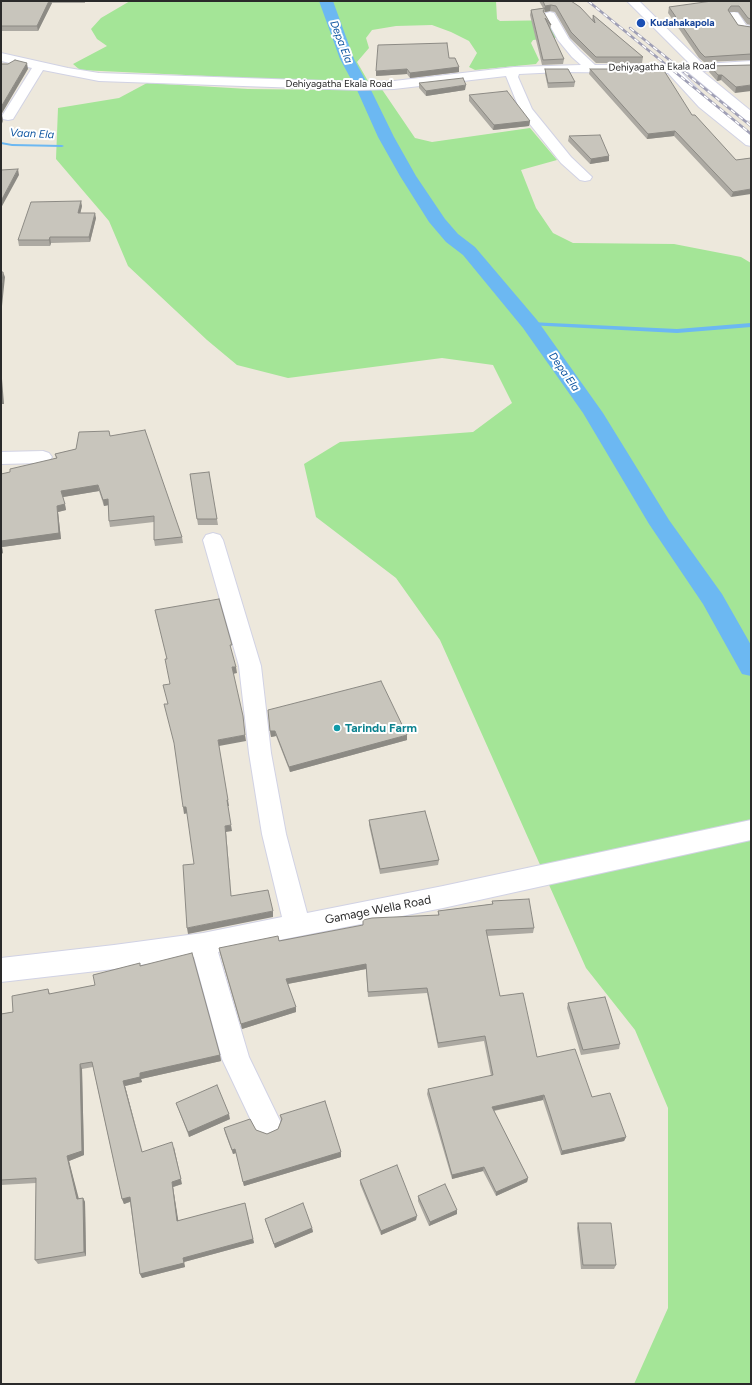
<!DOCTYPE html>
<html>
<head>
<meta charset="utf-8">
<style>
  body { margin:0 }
  #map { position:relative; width:752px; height:1385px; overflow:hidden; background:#ede8dc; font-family:Figtree,sans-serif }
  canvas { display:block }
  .frame { position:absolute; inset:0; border:2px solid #2a2a2a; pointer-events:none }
</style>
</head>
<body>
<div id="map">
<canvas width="752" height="1385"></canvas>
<div class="frame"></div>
</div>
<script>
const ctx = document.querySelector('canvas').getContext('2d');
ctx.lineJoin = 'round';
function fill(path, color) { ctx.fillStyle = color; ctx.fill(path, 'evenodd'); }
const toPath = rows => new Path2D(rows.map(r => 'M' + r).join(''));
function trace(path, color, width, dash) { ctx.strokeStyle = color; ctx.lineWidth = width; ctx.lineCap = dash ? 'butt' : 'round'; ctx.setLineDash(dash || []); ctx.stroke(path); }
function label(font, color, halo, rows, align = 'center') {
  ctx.font = font + ' Figtree,sans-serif'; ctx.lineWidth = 4; ctx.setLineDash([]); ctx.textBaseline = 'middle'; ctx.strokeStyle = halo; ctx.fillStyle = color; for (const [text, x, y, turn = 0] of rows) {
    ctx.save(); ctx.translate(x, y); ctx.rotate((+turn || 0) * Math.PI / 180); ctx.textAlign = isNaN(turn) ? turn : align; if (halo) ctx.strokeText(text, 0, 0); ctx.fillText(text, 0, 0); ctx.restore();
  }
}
fill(toPath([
  [130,1,496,1,497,19,500,21,559,20,565,34,564,37,533,40,531,43,539,60,536,64,475,70,469,67,477,53,469,41,451,32,432,25,396,26,372,30,366,38,369,48,357,62,368,81,270,79,80,70,73,64,107,46,97,39,91,29,101,18],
  [147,83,248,89,329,90,381,88,415,138,432,142,530,128,557,160,521,170,536,208,553,233,573,243,674,244,741,257,751,263,751,1384,634,1384,668,1308,668,1108,635,1030,586,968,440,640,396,578,316,517,304,464,340,442,473,432,512,403,493,365,442,358,288,378,237,365,207,340,128,266,109,221,56,159,58,108,119,98]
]), '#a4e597');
fill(toPath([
  [1,142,12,144,62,145,64,146,62,147,12,146,1,144,1,142],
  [530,322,677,329,751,323,751,327,677,333,528,325,528,323,530,322]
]), '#6cb8f2');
fill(toPath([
  [319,1,333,1,354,59,366,81,364,84,359,85,354,84,352,81,340,59,319,1],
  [364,86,369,87,371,90,394,137,416,176,445,219,458,234,475,247,537,320,603,413,669,520,722,594,751,645,751,676,742,674,703,604,649,524,583,413,523,328,463,255,446,242,429,222,400,176,378,137,357,90,359,87,364,86]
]), '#6cb8f2');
const minor = toPath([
  [627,1,639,1,703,64,751,61,751,69,702,71,751,111,751,121,746,120,688,72,681,72,709,101,751,135,751,146,746,145,699,107,668,73,560,72,519,74,518,77,532,109,571,157,592,177,590,180,585,181,580,180,561,163,521,113,506,76,394,89,358,90,99,81,43,70,13,119,8,120,3,119,2,116,32,68,1,61,1,53,68,68,99,73,358,82,394,81,514,67,581,65,572,57,558,40,544,15,546,13,550,12,554,13,569,39,580,51,595,65,690,64,627,1],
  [734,12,738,13,746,25,751,26,751,32,738,30,728,15,730,13,734,12],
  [43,451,49,453,52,457,49,461,43,463,1,464,1,452,43,451],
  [213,533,220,535,223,540,261,666,271,753,286,834,307,913,443,886,751,820,751,840,443,908,218,952,249,1057,281,1123,277,1133,267,1137,257,1133,222,1059,194,957,114,969,1,982,1,958,114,945,203,933,282,917,262,834,249,753,239,666,203,540,206,535,213,533]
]);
trace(minor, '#d1d2e4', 2);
fill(minor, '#fff');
const rail = toPath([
  [588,1,751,134],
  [630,28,751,126]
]);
trace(rail, '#9f9fb5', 2.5);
trace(rail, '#fff', 1.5, [5]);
fill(toPath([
  [1,1,85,1,85,3,52,3,38,31,1,31],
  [539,1,571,1,592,20,593,15,643,57,642,63,596,63,570,38,555,12,550,11,545,12,544,12,544,13,551,25,550,30,564,59,563,64,542,65,530,15,531,10,543,8],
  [751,1,751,25,747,24,738,12,729,12,738,25,751,27,751,60,704,62,699,58,668,13,669,7],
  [449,58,459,67,459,72,410,78,407,74,376,76],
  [751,65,735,93,721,80,717,81,709,72,710,66],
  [545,69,575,82,574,87,548,88,545,74],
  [590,69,692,115,736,160,751,158,731,197,674,136,647,139,589,74],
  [419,83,465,90,426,96,419,88],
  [469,95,530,121,529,126,493,130,469,101],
  [569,136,609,156,609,161,590,164,568,141],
  [82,206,80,213,96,218,90,242,51,243,50,246,19,246,18,240],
  [110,436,182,537,183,543,155,546,154,540,154,522,110,527,109,521,108,505,104,506,99,491,63,497,66,510,58,512,61,539,2,547,3,553,1,554,10,472,56,458,55,454,76,449],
  [190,474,217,519,218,525,198,525],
  [268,710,407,740,290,772,276,736,271,737],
  [369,820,439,860,438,865,380,874,369,825],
  [492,901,534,928,533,933,487,936,500,996,537,1057,592,1097,626,1137,624,1141,561,1155,543,1100,494,1111,528,1178,527,1182,496,1196,483,1171,452,1179,427,1094,428,1089,491,1076,484,1041,438,1048,427,993,368,997,366,969,288,984,296,1012,242,1029,220,953,219,948,279,941,438,915,438,911,492,904],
  [141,966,220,1055,221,1061,141,1079,142,1082,125,1086,142,1152,182,1184,173,1187,178,1221,245,1203,254,1243,184,1262,185,1267,142,1278,140,1274,130,1202,124,1204,122,1199,93,1067,82,1069,84,1155,69,1161,78,1198,83,1198,85,1202,86,1256,38,1264,35,1260,36,1183,1,1185,1,1014,13,1012,48,989,50,994,95,985],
  [568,1003,620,1044,619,1049,581,1055,567,1008],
  [176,1103,230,1119,189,1137],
  [280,1115,341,1157,244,1186,236,1153,233,1154,225,1133,224,1128,256,1130,267,1134,278,1129,281,1120],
  [360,1180,416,1220,381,1235,360,1184],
  [418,1196,457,1210,457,1214,429,1226,418,1201],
  [265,1219,312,1228,313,1232,275,1248,266,1223],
  [578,1223,616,1265,614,1269,581,1269,577,1228]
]), '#aca9a2');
fill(toPath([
  [49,1,51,1,52,3,38,31,37,26],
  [551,5,550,11,545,12,545,6],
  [27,63,28,69,1,115,1,107],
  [459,67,459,72,410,78,410,73],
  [407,69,407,74,376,76,376,71],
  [718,75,722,75,721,80,717,81],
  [466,85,465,90,426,96,426,91],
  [751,85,751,91,735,93,736,87],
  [2,115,3,121,1,126,1,117],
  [530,121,529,126,493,130,494,125],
  [675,131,674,136,647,139,648,134],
  [609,156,609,161,590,164,591,159],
  [18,169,19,175,1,208,1,201],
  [751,189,751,194,731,197,733,192],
  [81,201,82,206,79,219,78,213],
  [95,213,96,218,90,242,89,237],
  [50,237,51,243,50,246,49,240],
  [3,272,5,277,2,306,1,303,1,295],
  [1,375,2,379,4,404,1,404],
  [98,485,99,491,63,497,61,491],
  [108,499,109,505,104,506,103,500],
  [65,504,66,510,58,512,61,539,2,547,3,553,1,554,1,541,57,506],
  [232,667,236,667,237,673,233,674],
  [270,731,275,731,276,736,271,737],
  [245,735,246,741,219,746,218,740],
  [407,735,407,740,290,772,289,767],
  [227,800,228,800,229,806,227,806],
  [183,807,186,807,188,813,184,814],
  [231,825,232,831,226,832,232,902,225,826],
  [273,911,273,917,188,934,187,928],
  [366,964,366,969,287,984,286,979],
  [296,1007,296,1012,242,1029,241,1024],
  [220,1055,221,1061,141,1079,142,1082,125,1086,144,1157,123,1081,140,1073],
  [80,1064,82,1069,84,1155,69,1161,80,1203,77,1199,67,1156],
  [544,1095,543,1100,491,1111,492,1107],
  [229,1114,230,1119,189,1137,188,1132],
  [626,1137,624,1141,561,1155,562,1151],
  [174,1147,182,1184,173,1187,179,1225,177,1221,172,1182],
  [235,1149,236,1153,233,1154,232,1150],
  [341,1152,341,1157,244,1186,243,1182],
  [484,1167,483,1171,452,1179,452,1175],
  [528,1178,527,1182,496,1196,496,1192],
  [130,1197,132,1201,124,1204,122,1199],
  [83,1198,85,1202,86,1256,84,1252],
  [457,1210,457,1214,429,1226,430,1222],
  [417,1216,416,1220,381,1235,381,1231],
  [312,1228,313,1232,275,1248,274,1244],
  [253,1239,254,1243,184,1262,185,1267,142,1278,140,1274,183,1258]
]), '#8c8a84');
const building = toPath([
  [1,1,49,1,37,26,1,26,1,1],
  [543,1,571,1,580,7,595,23,593,15,643,57,596,57,571,32,556,6,551,5,545,6,543,1],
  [712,1,751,1,751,19,748,18,739,6,731,6,728,10,738,25,751,27,751,54,705,57,700,52,669,7,712,1],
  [545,8,543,11,551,25,545,18,564,59,543,60,531,10,545,8],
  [447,43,449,58,455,58,459,67,410,73,407,69,376,71,378,45,447,43],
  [15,60,27,63,1,107,1,64,8,64,15,60],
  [751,65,751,85,736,87,722,75,718,75,710,66,751,65],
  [545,69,568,69,575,82,548,83,545,69],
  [590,69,663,69,692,115,695,115,736,160,751,158,751,189,733,192,675,131,648,134,590,69],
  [463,78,466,85,426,91,419,83,463,78],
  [507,91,530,121,494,125,469,95,507,91],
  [600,135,609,156,591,159,569,136,600,135],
  [18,169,1,201,1,170,18,169],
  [81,201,78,213,95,213,89,237,50,237,49,240,18,240,31,202,81,201],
  [1,272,3,272,1,295,1,272],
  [1,380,2,398,1,398,1,380],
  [145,430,182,537,154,540,154,516,109,521,108,499,103,500,98,485,61,491,65,504,57,506,59,533,1,541,1,474,10,472,10,469,57,458,55,454,76,449,79,432,109,431,110,436,145,430],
  [209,472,217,519,197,519,190,474,209,472],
  [219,599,232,645,230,645,236,667,232,667,243,716,245,735,218,740,228,800,227,800,231,825,225,826,231,896,268,890,273,911,187,928,183,865,194,864,186,807,183,807,174,743,164,704,168,704,163,685,170,684,165,659,167,659,155,610,219,599],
  [381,681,407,735,289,767,275,731,270,731,268,710,381,681],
  [425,811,439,860,380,869,369,820,425,811],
  [529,899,534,928,486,930,500,996,523,993,537,1057,575,1049,592,1097,610,1093,626,1137,562,1151,544,1095,492,1107,528,1178,496,1192,484,1167,452,1175,428,1089,493,1075,485,1036,438,1043,427,988,368,992,366,964,286,979,296,1007,241,1024,219,948,278,936,279,941,363,925,363,920,372,918,439,915,438,911,493,904,492,901,529,899],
  [192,953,220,1055,140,1073,140,1077,123,1081,142,1152,172,1142,181,1179,172,1182,177,1221,245,1203,253,1239,183,1258,184,1263,140,1274,130,1197,122,1199,92,1062,80,1064,82,1151,67,1156,77,1199,83,1198,84,1252,35,1260,36,1178,1,1180,1,1014,13,1012,12,996,48,989,49,994,95,985,93,975,140,963,140,966,192,953],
  [605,997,620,1044,583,1050,568,1003,605,997],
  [217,1085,229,1114,188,1132,176,1103,217,1085],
  [325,1101,341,1152,243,1182,235,1149,232,1150,224,1128,250,1119,256,1130,267,1134,278,1129,282,1119,280,1115,325,1101],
  [397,1165,417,1216,381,1231,360,1180,397,1165],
  [445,1184,457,1210,430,1222,418,1196,445,1184],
  [303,1203,312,1228,274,1244,265,1219,303,1203],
  [578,1223,611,1223,616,1265,583,1265,578,1223]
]);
fill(building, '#c8c5bc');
trace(building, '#8c8a84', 1);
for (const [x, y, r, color] of [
  [641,23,5,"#1a4fb4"],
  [337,728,4,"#0f9aa8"]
]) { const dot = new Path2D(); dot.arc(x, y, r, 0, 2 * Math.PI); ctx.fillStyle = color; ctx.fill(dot); trace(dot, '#fff', 1.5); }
label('bold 10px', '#164399', '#fff', [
  ["Kudahakapola",650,23]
], 'left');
label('10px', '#2a2a2a', '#fff', [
  ["Dehiyagatha Ekala Road",662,67,-1],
  ["Dehiyagatha Ekala Road",339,84]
]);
label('italic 11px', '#0a529f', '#fff', [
  ["Depa Ela",341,42,69],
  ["Vaan Ela",32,134,3],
  ["Depa Ela",564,372,55]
]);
label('bold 12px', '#0d838f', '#fff', [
  ["Tarindu Farm",345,728]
], 'left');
label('12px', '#2a2a2a', '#fff', [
  ["Gamage Wella Road",378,910,-11]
]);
</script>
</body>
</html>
